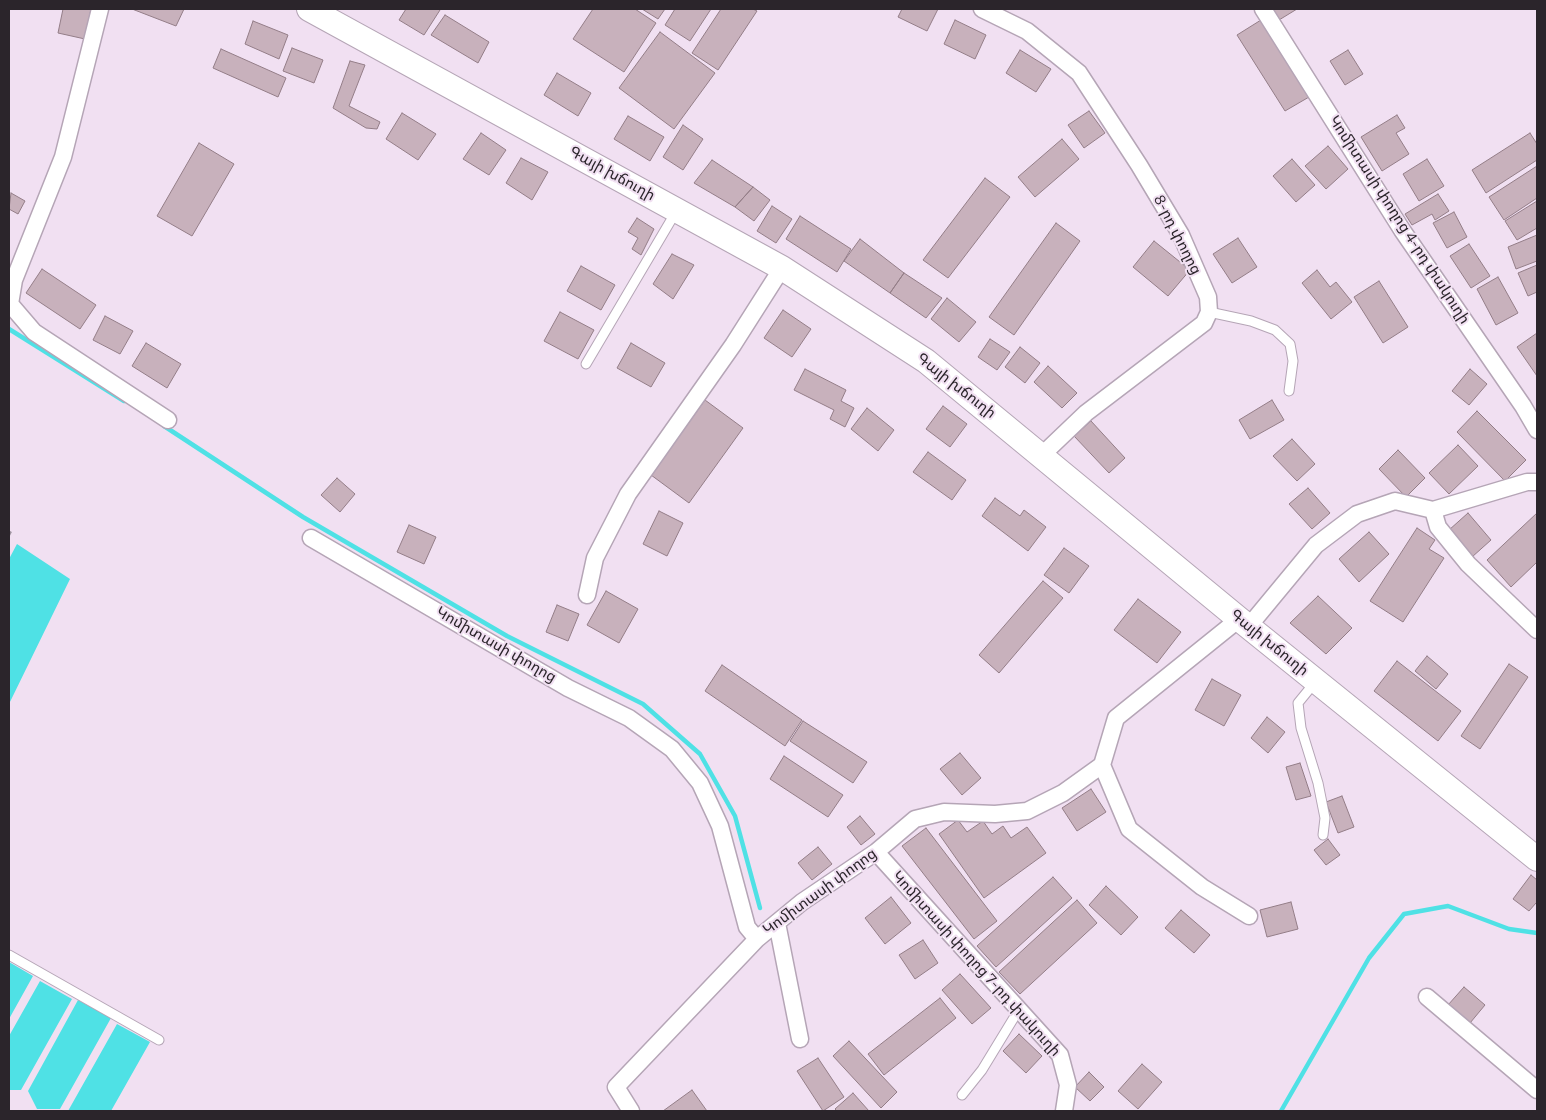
<!DOCTYPE html>
<html>
<head>
<meta charset="utf-8">
<style>
  body { margin:0 }
  #map { position:relative; width:1546px; height:1120px; overflow:hidden; background:#f1e0f2; font-family:Bitter,serif }
  canvas { display:block }
  .frame { position:absolute; inset:0; border:10px solid #2b252b; pointer-events:none }
</style>
</head>
<body>
<div id="map">
<canvas width="1546" height="1120"></canvas>
<div class="frame"></div>
</div>
<script>
const ctx = document.querySelector('canvas').getContext('2d');
ctx.lineJoin = 'round';
function fill(path, color) { ctx.fillStyle = color; ctx.fill(path, 'evenodd'); }
const toPath = rows => new Path2D(rows.map(r => 'M' + r).join(''));
function trace(path, color, width, dash) { ctx.strokeStyle = color; ctx.lineWidth = width; ctx.lineCap = dash ? 'butt' : 'round'; ctx.setLineDash(dash || []); ctx.stroke(path); }
function label(font, color, halo, rows, align = 'center') {
  ctx.font = font + ' Bitter,"Noto Sans Armenian",serif'; ctx.lineWidth = 4; ctx.setLineDash([]); ctx.textBaseline = 'middle'; ctx.strokeStyle = halo; ctx.fillStyle = color; for (const [text, x, y, turn = 0] of rows) {
    ctx.save(); ctx.translate(x, y); ctx.rotate((+turn || 0) * Math.PI / 180); ctx.textAlign = isNaN(turn) ? turn : align; if (halo) ctx.strokeText(text, 0, 0); ctx.fillText(text, 0, 0); ctx.restore();
  }
}
fill(toPath([
  [17,544,70,579,9,704,9,559],
  [9,962,33,976,9,1019],
  [40,981,72,999,21,1090,9,1090,9,1036],
  [78,1000,111,1018,60,1109,37,1109,28,1091],
  [117,1024,150,1042,111,1111,68,1111]
]), '#4fe1e5');
trace(toPath([
  [9,329,124,401],
  [164,426,303,517,507,636,643,704,700,754,735,816,760,908],
  [1281,1111,1369,958,1404,914,1448,906,1509,929,1537,933]
]), '#4fe1e5', 4.5);
const building = toPath([
  [63,9,91,9,85,39,58,33,63,9],
  [132,9,184,9,176,26,132,9],
  [406,9,438,9,440,10,424,35,399,20,406,9],
  [593,9,635,9,656,23,624,72,573,39,593,9],
  [642,9,665,9,658,19,642,9],
  [675,9,711,9,690,41,665,25,675,9],
  [721,9,753,9,757,11,718,70,692,53,721,9],
  [902,9,938,9,927,31,898,17,902,9],
  [1271,9,1297,9,1279,20,1271,9],
  [445,15,489,42,478,63,431,35,445,15],
  [955,20,986,35,975,59,944,44,955,20],
  [1261,20,1309,97,1285,111,1237,35,1261,20],
  [253,21,288,35,279,59,245,44,253,21],
  [660,32,715,73,674,129,619,88,660,32],
  [292,48,323,60,314,83,283,71,292,48],
  [221,49,286,78,278,97,213,68,221,49],
  [1020,50,1051,69,1036,92,1006,73,1020,50],
  [1348,50,1363,74,1345,85,1330,61,1348,50],
  [350,61,365,65,349,106,380,122,377,129,366,128,333,108,350,61],
  [557,73,591,93,578,116,544,95,557,73],
  [1089,111,1105,133,1084,148,1068,125,1089,111],
  [402,113,436,134,418,160,386,139,402,113],
  [1397,115,1405,128,1396,133,1409,154,1382,171,1361,137,1397,115],
  [628,116,664,137,650,161,614,139,628,116],
  [683,125,703,139,683,170,663,157,683,125],
  [481,133,506,150,489,175,463,159,481,133],
  [1530,133,1537,144,1537,160,1486,193,1472,170,1530,133],
  [1062,139,1079,159,1035,197,1018,177,1062,139],
  [199,143,234,164,192,236,157,216,199,143],
  [1328,146,1348,169,1326,189,1305,166,1328,146],
  [521,158,548,172,532,200,506,183,521,158],
  [1292,159,1315,185,1296,202,1273,176,1292,159],
  [1427,159,1444,186,1419,201,1403,174,1427,159],
  [712,160,753,187,735,207,694,183,712,160],
  [1537,166,1537,198,1504,220,1489,197,1537,166],
  [985,178,1010,197,948,278,923,260,985,178],
  [753,187,770,200,754,221,735,207,753,187],
  [11,193,25,201,18,214,9,209,11,193],
  [1438,194,1449,211,1435,220,1432,214,1412,225,1405,214,1438,194],
  [1537,201,1537,228,1517,240,1505,221,1537,201],
  [772,206,792,219,776,243,757,231,772,206],
  [1454,212,1467,237,1447,248,1433,223,1454,212],
  [800,216,851,249,837,272,786,239,800,216],
  [637,218,654,229,641,255,632,249,638,238,628,232,637,218],
  [1056,223,1080,241,1014,335,989,317,1056,223],
  [1537,235,1537,261,1516,269,1508,247,1537,235],
  [1238,238,1257,267,1232,283,1213,254,1238,238],
  [860,239,904,273,890,293,844,261,860,239],
  [1154,241,1190,270,1168,296,1133,267,1154,241],
  [1469,244,1490,276,1471,288,1450,256,1469,244],
  [672,254,694,265,673,299,653,284,672,254],
  [1537,265,1537,292,1528,296,1518,273,1537,265],
  [581,266,615,285,601,310,567,291,581,266],
  [42,269,96,305,80,329,26,293,42,269],
  [1317,270,1330,287,1336,282,1352,302,1331,319,1302,283,1317,270],
  [904,273,942,298,926,318,890,293,904,273],
  [1498,277,1518,313,1496,325,1477,289,1498,277],
  [1379,281,1408,327,1383,343,1354,297,1379,281],
  [947,298,976,322,959,342,931,319,947,298],
  [783,310,811,329,792,357,764,338,783,310],
  [560,312,594,330,578,359,544,341,560,312],
  [105,316,133,331,120,354,93,340,105,316],
  [1537,333,1537,376,1517,347,1537,333],
  [990,339,1010,352,997,370,978,357,990,339],
  [146,343,181,364,167,388,132,366,146,343],
  [631,343,665,363,651,387,617,368,631,343],
  [1020,347,1040,363,1025,383,1005,367,1020,347],
  [1048,366,1077,393,1062,408,1034,382,1048,366],
  [805,369,846,390,841,401,854,408,845,427,830,419,834,410,794,390,805,369],
  [1470,369,1487,384,1469,405,1452,391,1470,369],
  [705,400,743,428,689,503,651,475,705,400],
  [1272,400,1284,420,1250,439,1239,420,1272,400],
  [943,406,967,424,950,447,926,429,943,406],
  [867,408,894,430,878,451,851,429,867,408],
  [1477,411,1526,460,1505,481,1457,432,1477,411],
  [1091,421,1125,458,1109,473,1074,436,1091,421],
  [1292,439,1315,464,1297,481,1273,456,1292,439],
  [1458,445,1478,466,1449,494,1429,473,1458,445],
  [1398,450,1425,478,1406,497,1379,469,1398,450],
  [928,452,966,480,952,500,913,472,928,452],
  [337,478,355,494,340,512,321,495,337,478],
  [1308,488,1330,513,1312,529,1289,504,1308,488],
  [995,498,1020,516,1024,510,1046,527,1028,551,982,516,995,498],
  [659,511,683,523,667,556,643,544,659,511],
  [1468,513,1491,540,1472,557,1449,530,1468,513],
  [1537,513,1537,562,1511,587,1487,560,1537,513],
  [409,525,436,537,424,564,397,552,409,525],
  [1417,528,1435,540,1429,549,1444,558,1403,622,1370,601,1417,528],
  [1369,532,1389,554,1359,582,1339,559,1369,532],
  [1064,548,1089,566,1069,593,1044,575,1064,548],
  [1043,581,1063,598,999,673,979,655,1043,581],
  [606,591,638,609,619,643,587,625,606,591],
  [1318,596,1352,628,1326,654,1290,623,1318,596],
  [1138,599,1181,632,1157,663,1114,630,1138,599],
  [557,605,579,614,568,641,546,632,557,605],
  [1427,656,1448,674,1436,689,1415,671,1427,656],
  [1397,661,1461,711,1438,741,1374,691,1397,661],
  [1509,664,1528,677,1480,749,1461,736,1509,664],
  [722,665,802,720,785,746,705,691,722,665],
  [1212,679,1241,695,1224,726,1195,710,1212,679],
  [1267,717,1285,732,1268,753,1251,738,1267,717],
  [803,721,867,762,853,783,790,741,803,721],
  [960,753,981,778,962,795,940,769,960,753],
  [784,756,843,795,828,817,770,779,784,756],
  [1300,763,1311,796,1296,800,1286,767,1300,763],
  [1091,789,1106,812,1077,831,1062,808,1091,789],
  [1342,796,1354,827,1338,833,1326,802,1342,796],
  [860,816,875,834,861,845,847,827,860,816],
  [958,820,967,832,983,821,992,834,1003,826,1011,838,1027,827,1046,853,984,898,939,834,958,820],
  [926,828,997,921,974,939,902,846,926,828],
  [1328,839,1340,855,1326,865,1314,850,1328,839],
  [818,847,832,864,812,880,798,863,818,847],
  [1531,875,1537,880,1537,904,1536,903,1529,911,1513,899,1531,875],
  [1053,877,1072,898,996,967,977,946,1053,877],
  [1106,886,1138,917,1121,935,1089,905,1106,886],
  [891,897,911,923,885,944,865,918,891,897],
  [1077,900,1097,923,1020,994,999,972,1077,900],
  [1291,902,1298,929,1267,937,1260,910,1291,902],
  [1181,910,1210,935,1194,953,1165,928,1181,910],
  [923,940,938,963,915,979,899,955,923,940],
  [960,974,991,1008,972,1024,942,990,960,974],
  [1464,987,1485,1005,1470,1023,1448,1005,1464,987],
  [940,998,956,1018,884,1075,868,1054,940,998],
  [1019,1034,1042,1056,1026,1073,1003,1051,1019,1034],
  [849,1041,897,1092,881,1108,833,1056,849,1041],
  [818,1058,844,1097,823,1111,797,1071,818,1058],
  [1142,1064,1162,1082,1138,1109,1118,1091,1142,1064],
  [1089,1072,1104,1087,1090,1101,1075,1087,1089,1072],
  [692,1090,707,1111,663,1111,692,1090],
  [853,1093,869,1111,837,1111,835,1109,853,1093]
]);
fill(building, '#c8b1bc');
trace(building, '#937d87', 1);
const service = toPath([
  [1209,312,1251,321,1275,330,1290,344,1293,361,1289,391],
  [586,364,677,210],
  [1316,681,1298,703,1301,728,1318,783,1325,818,1323,835],
  [9,955,159,1040],
  [962,1095,982,1070,1018,1011]
]);
const minor = toPath([
  [100,9,63,157,14,280,10,304,34,332,168,420],
  [982,9,1027,31,1079,73,1139,165,1181,235,1208,297,1209,312,1204,323,1086,413,1042,455],
  [1263,9,1402,230,1523,406,1537,430],
  [1433,510,1438,527,1468,564,1537,630],
  [311,538,568,688,629,718,672,749,700,783,720,826,747,927,757,939],
  [587,595,595,558,628,494,733,345,782,268],
  [1249,626,1316,545,1357,514,1395,501,1433,510,1527,482,1537,482],
  [1102,765,1129,829,1202,887,1249,916],
  [876,852,1060,1055,1068,1085,1064,1111],
  [777,923,800,1039],
  [1427,997,1537,1090],
  [631,1111,616,1087,757,939,802,902,876,852,915,819,944,812,995,814,1027,811,1063,793,1102,765,1116,718,1239,619]
]);
const secondary = toPath([
  [309,9,782,268,926,361,1239,619,1537,859]
]);
trace(service, '#b5a5b6', 11);
trace(minor, '#b5a5b6', 19);
trace(secondary, '#b5a5b6', 26);
trace(toPath([
  [9,535,12,529]
]), '#9f93a0', 2.5, [4, 4]);
trace(service, '#fff', 9);
trace(minor, '#fff', 16);
trace(secondary, '#fff', 24);
label('15px', '#2b252b', '#f1e0f2', [
  ["Գայի խճուղի",612,174,29],
  ["Կոմիտասի փողոց 4-րդ փակուղի",1399,220,57],
  ["8-րդ փողոց",1177,235,63],
  ["Գայի խճուղի",956,386,38],
  ["Գայի խճուղի",1269,643,39],
  ["Կոմիտասի փողոց",496,645,30],
  ["Կոմիտասի փողոց",820,892,-36],
  ["Կոմիտասի փողոց 7-րդ փակուղի",976,964,48]
]);
</script>
</body>
</html>
